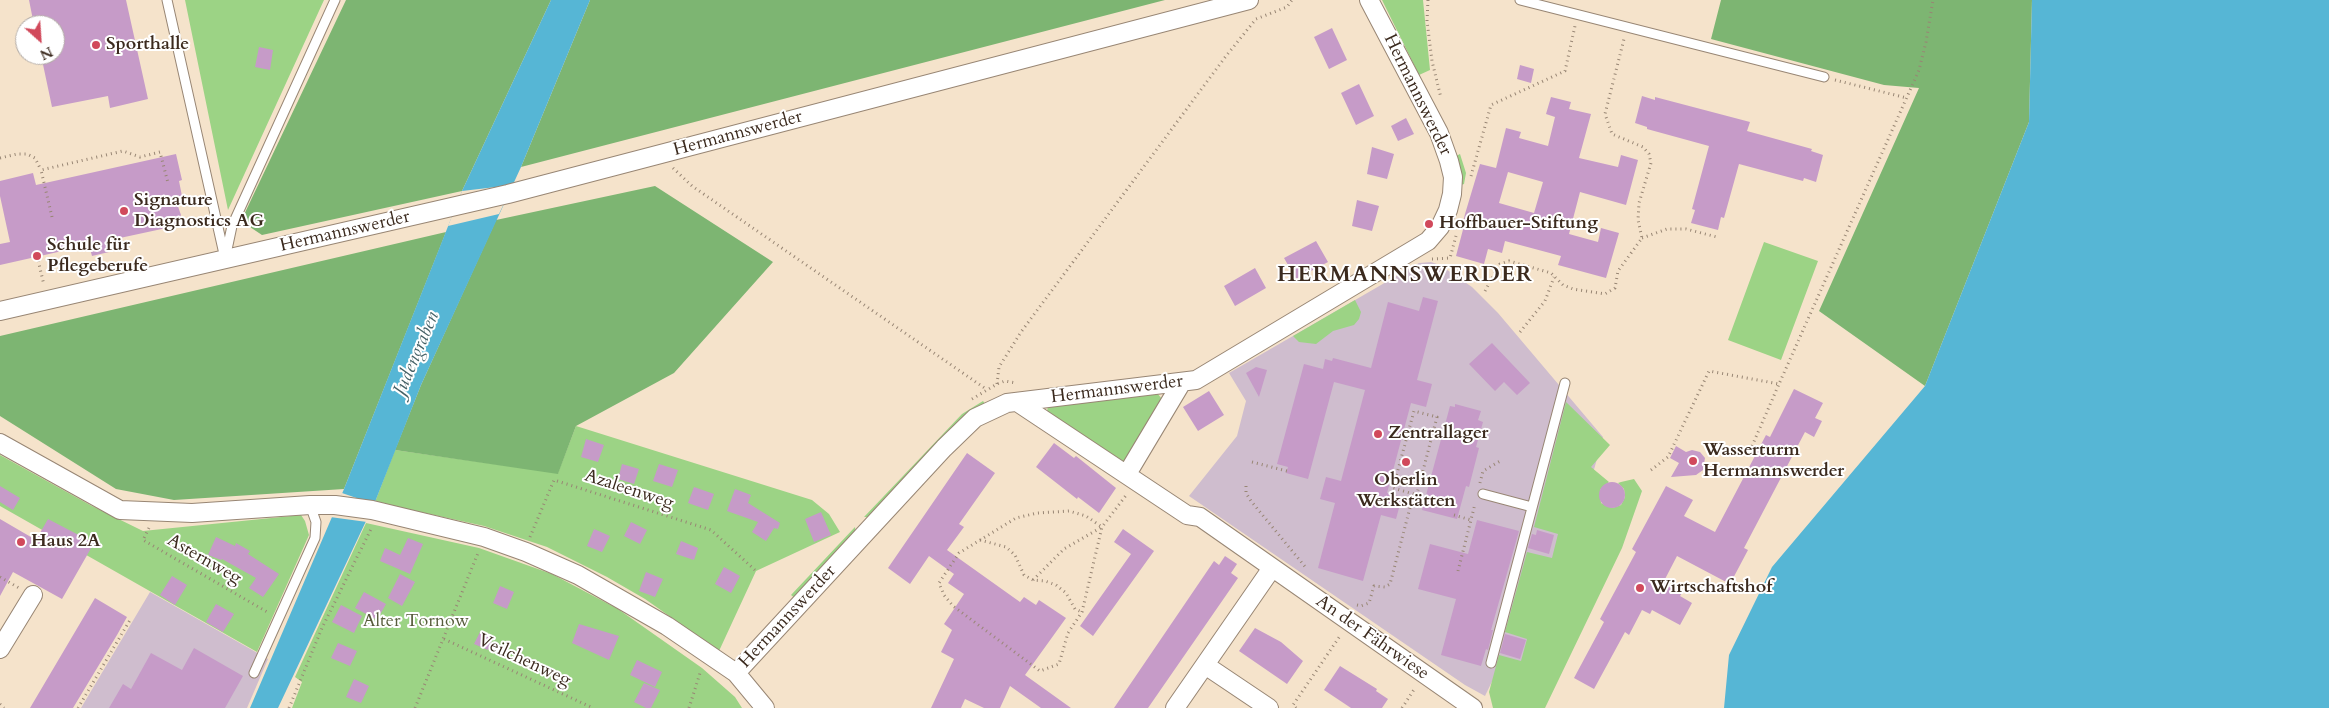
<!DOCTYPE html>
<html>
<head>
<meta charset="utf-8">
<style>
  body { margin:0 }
  #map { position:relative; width:2329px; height:708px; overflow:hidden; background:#f5e3cb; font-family:Cardo,serif }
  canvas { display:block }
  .north { position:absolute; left:15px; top:15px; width:50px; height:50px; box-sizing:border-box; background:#fff; border:1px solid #b1aaa5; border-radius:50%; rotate:154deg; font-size:14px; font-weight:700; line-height:20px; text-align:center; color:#3b2a1e }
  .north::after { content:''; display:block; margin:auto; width:18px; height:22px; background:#d1495b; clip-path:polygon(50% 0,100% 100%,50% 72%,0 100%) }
</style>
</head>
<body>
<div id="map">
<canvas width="2329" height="708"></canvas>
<div class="north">N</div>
</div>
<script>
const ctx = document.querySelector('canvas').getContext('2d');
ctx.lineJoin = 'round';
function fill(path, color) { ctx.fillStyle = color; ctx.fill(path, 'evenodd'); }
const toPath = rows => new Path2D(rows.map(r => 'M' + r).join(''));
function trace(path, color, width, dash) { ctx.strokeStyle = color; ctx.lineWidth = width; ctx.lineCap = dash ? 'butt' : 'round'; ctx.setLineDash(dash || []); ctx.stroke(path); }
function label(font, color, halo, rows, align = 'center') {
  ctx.font = font + ' Cardo,serif'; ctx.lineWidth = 4; ctx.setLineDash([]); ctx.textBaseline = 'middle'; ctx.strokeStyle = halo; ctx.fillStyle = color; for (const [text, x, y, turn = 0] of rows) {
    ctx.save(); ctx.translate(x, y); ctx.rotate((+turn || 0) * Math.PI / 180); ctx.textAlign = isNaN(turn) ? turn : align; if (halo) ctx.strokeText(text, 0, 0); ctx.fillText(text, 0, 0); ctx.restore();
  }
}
fill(toPath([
  [1431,262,1440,265,1472,287,1498,313,1603,437,1536,680,1501,663,1485,696,1465,685,1189,496,1237,436,1246,401,1229,373,1419,263],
  [150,592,268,659,247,708,81,708]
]), '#cfbdce');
fill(toPath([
  [185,0,324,0,228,210],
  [1382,0,1423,0,1430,70,1419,75],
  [1460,154,1466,173,1464,184,1461,185,1454,157],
  [1764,242,1818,261,1781,360,1728,340],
  [1355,300,1361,312,1359,319,1354,325,1333,331,1316,344,1299,342,1293,336],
  [1157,393,1162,399,1127,464,1047,412,1048,405],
  [983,401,986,405,872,517,864,517,962,414],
  [1566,402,1610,445,1591,467,1609,482,1600,490,1601,503,1612,508,1621,505,1625,497,1624,489,1618,483,1621,482,1634,479,1642,491,1622,548,1545,708,1493,708,1489,692,1499,655,1521,661,1527,639,1505,632,1527,552,1552,558,1558,534,1534,527],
  [576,426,812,500,829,514,840,532,756,571,719,651,645,599,607,577,547,547,484,526,375,502,395,450,558,473],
  [0,455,92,506,143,531,301,515,305,521,309,535,257,652,0,506],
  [366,523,479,548,552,574,618,609,702,668,735,697,742,708,292,708,302,682,295,677],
  [855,527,856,535,796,599,791,595]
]), '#9cd385');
fill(toPath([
  [346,0,551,0,462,191,262,235,241,221],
  [590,0,1165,0,521,167],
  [1721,0,2032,0,2029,122,1925,386,1819,311,1919,88,1884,85,1711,39],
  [655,186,773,262,674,373,576,426,558,474,395,450,421,385,496,220],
  [446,232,344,489,174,500,116,489,0,416,0,336]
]), '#7db572');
fill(toPath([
  [551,0,590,0,521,167,421,385,375,502,278,708,250,708,344,489,462,191],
  [2032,0,2329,0,2329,708,1724,708,1729,655,1772,567,1925,386,2029,122]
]), '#56b6d5');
fill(toPath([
  [513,185,499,214,448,226,462,191],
  [342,493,374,504,367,522,330,517]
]), '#f5e3cb');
fill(toPath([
  [29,0,126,0,148,99,110,108,108,96,52,107,41,55,55,55,55,25,34,25],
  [1332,28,1347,60,1329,69,1314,37],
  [259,47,273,50,270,70,255,67],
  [1520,65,1534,69,1531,83,1517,79],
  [1359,84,1374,116,1356,125,1341,93],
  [1642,96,1655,100,1655,97,1750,122,1747,131,1812,149,1811,151,1823,155,1816,182,1804,178,1803,181,1739,164,1724,218,1721,217,1718,230,1691,223,1695,210,1692,209,1709,146,1647,129,1647,127,1635,123],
  [1551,97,1571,102,1569,109,1591,114,1579,158,1618,167,1621,155,1638,160,1626,205,1580,192,1569,234,1598,242,1601,228,1619,233,1606,278,1558,265,1561,256,1505,241,1502,253,1488,249,1484,264,1456,256,1465,222,1463,222,1465,214,1480,164,1496,168,1506,128,1521,132,1519,138,1548,146,1555,117,1546,114],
  [1508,172,1543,182,1534,213,1499,203],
  [1406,118,1414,134,1398,141,1391,126],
  [1372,147,1394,154,1387,179,1367,174],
  [176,154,182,180,179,181,182,196,175,198,181,215,177,223,171,227,106,241,109,252,92,256,89,245,0,265,0,244,10,242,0,196,0,181,33,173,36,185],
  [1357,200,1379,206,1372,231,1352,226],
  [1316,241,1328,262,1296,279,1284,258],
  [1255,268,1266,288,1235,306,1224,286],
  [1423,297,1438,301,1417,380,1432,384,1426,407,1411,403,1387,493,1402,497,1396,519,1381,515,1363,581,1318,568,1335,503,1320,499,1326,477,1341,481,1365,390,1334,382,1308,479,1286,473,1288,467,1277,464,1304,364,1323,369,1325,359,1332,361,1333,358,1371,368,1388,302,1419,311],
  [1492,343,1530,383,1517,395,1504,382,1495,391,1469,364],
  [1256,367,1267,370,1259,397,1246,373],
  [1794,389,1823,403,1815,418,1822,421,1814,437,1805,432,1744,548,1748,550,1730,584,1677,556,1664,581,1683,591,1680,596,1692,603,1680,625,1652,610,1650,614,1642,610,1629,635,1625,632,1594,689,1574,678,1604,622,1600,619,1636,552,1632,549,1666,486,1693,500,1684,516,1715,532,1766,435,1770,437],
  [1209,391,1224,415,1198,431,1183,407],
  [1455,404,1481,411,1478,420,1483,422,1476,447,1479,448,1469,487,1466,486,1457,519,1422,510,1450,406,1455,407],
  [586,439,604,445,598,462,581,457],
  [1054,443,1074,458,1076,456,1116,488,1099,513,1078,497,1077,499,1036,467],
  [1676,446,1686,452,1692,450,1700,452,1705,458,1703,470,1696,475,1671,477,1679,463,1670,458],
  [967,453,995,473,959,524,964,527,947,550,1020,602,1024,597,1036,605,1039,600,1066,618,1025,675,1071,708,1041,708,1010,686,1000,708,984,708,965,699,961,708,931,708,954,659,941,652,952,630,944,624,964,594,948,583,954,574,929,556,910,584,888,568],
  [622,464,639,469,634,484,618,479],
  [659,464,678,470,672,487,653,481],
  '1599 495a13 13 0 1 1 26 0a13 13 0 1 1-26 0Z',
  [0,486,20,498,13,510,0,502],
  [694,487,714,494,708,510,688,503],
  [735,489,751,495,748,503,780,523,778,529,774,528,766,541,752,532,758,522,727,511],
  [821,512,831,535,814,542,805,519],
  [0,519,36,540,48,519,94,543,62,599,13,572,0,596],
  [1477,520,1519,531,1491,630,1493,630,1488,650,1486,649,1481,666,1441,655,1456,599,1418,589,1430,544,1468,554],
  [631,522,647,530,640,544,624,536],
  [594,529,610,536,602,552,587,546],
  [1123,529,1154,551,1093,636,1080,626,1131,554,1114,542],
  [1537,530,1554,535,1549,554,1528,548,1532,534,1536,535],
  [216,537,235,546,236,543,250,551,248,554,279,574,263,597,249,588,256,578,222,559,221,560,208,555],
  [408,538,423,544,410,574,380,561,385,548,400,555],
  [681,541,698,548,694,560,676,554],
  [1225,556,1237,564,1231,573,1238,578,1148,708,1114,708,1214,561,1219,565],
  [724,567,740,576,731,593,715,584],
  [646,572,663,579,655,597,639,591],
  [400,574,415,582,402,606,388,598],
  [172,576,187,585,175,605,160,595],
  [500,586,514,592,507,609,493,603],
  [364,592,386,604,377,620,355,608],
  [95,598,127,617,117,635,73,708,30,708],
  [216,604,234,614,223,632,206,622],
  [341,605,362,616,354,633,332,622],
  [579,624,619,636,609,660,572,643],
  [1255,628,1281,642,1303,661,1287,684,1239,651],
  [480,632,493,638,488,650,474,644],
  [1505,634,1526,640,1520,659,1500,653],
  [338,643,357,651,350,666,331,658],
  [194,648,243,676,225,708,109,708,123,684,131,689,151,653,182,670],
  [637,660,662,672,655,687,630,675],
  [1340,666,1377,689,1376,691,1388,699,1382,708,1351,708,1324,690],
  [354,679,369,686,361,703,346,697],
  [644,683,660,690,651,708,646,708,634,702]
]), '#c69bc8');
const lane = toPath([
  [167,0,224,254],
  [1520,0,1824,77],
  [225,259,232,226,335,0],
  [1483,494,1532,507],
  [1491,663,1565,383],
  [254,673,315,538,316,522,310,505]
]);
const street = toPath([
  [0,311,508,194,1249,0],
  [1017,402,1187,515,1200,517,1473,708],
  [0,443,120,510,192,513,310,505,335,505,372,510,484,537,526,552,578,575,667,626,736,673,765,708],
  [1127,474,1182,382],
  [0,649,33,595],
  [1205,665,1269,708],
  [736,673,944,448,975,418,1007,403,1196,380,1428,241,1440,227,1448,210,1452,194,1453,177,1449,161,1439,133,1369,0],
  [1175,708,1272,568]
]);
trace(lane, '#988674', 11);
trace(street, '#988674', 20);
trace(toPath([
  [1428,0,1427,21,1432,61,1441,98],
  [1835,80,1907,98],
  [0,158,17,154,27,154,35,158,41,170],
  [673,168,692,186,986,389],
  [1471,176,1491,105,1565,71,1575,26],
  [52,217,41,170,123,151,140,157,160,152,168,183],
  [1642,238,1667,229,1686,229,1717,237],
  [37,256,44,285],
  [1432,259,1450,258,1456,236],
  [1485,291,1500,264,1509,261,1551,273,1563,285,1573,289,1605,294,1615,288,1618,271,1642,238,1638,220,1639,203,1651,163,1649,154,1643,147,1612,134,1605,114,1624,39],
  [1520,332,1545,301,1554,277],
  [997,384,999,367,1021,332,1226,56,1256,19,1287,7,1292,0],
  [972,399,997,384,1005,381,1016,383],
  [1752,446,1779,384],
  [1252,462,1287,471],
  [1651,470,1668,457,1709,371,1779,384,1919,70,1926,42,1933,0],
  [1480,483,1483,471,1502,460],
  [1246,486,1246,493,1251,501,1307,569],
  [1414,505,1437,417,1414,411,1393,488,1417,495],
  [1454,515,1471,520],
  [149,528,143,540,269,613],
  [530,537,554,480,711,530,756,571],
  [980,540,1006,547,1015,555,1024,575,1033,580,1045,581,1056,585,1066,593,1075,609,1082,612],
  [1458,571,1475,504],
  [0,577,19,588],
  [1033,580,1064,549,1102,527,1086,516,1069,511,1037,513,1016,518,959,553,939,583,944,595,953,606,1040,671,1059,664,1068,633,1082,612,1102,527,1127,494],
  [1357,605,1361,606,1369,603,1374,586,1385,587,1390,584,1411,504],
  [444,639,593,708],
  [0,704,4,708],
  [78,708,130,620],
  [289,708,322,628,372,527],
  [415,708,478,553],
  [689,708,701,670],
  [1296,708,1293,705,1340,636],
  [1402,708,1415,688]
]), '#988674', 3, [1, 4]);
trace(lane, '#fff', 9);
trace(street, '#fff', 18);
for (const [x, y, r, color] of [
  [96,45,5,"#d1495b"],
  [124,211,5,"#d1495b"],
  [1429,224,5,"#d1495b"],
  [37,256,5,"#d1495b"],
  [1378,434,5,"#d1495b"],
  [1693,461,5,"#d1495b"],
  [1406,462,5,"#d1495b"],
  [21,542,5,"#d1495b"],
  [1640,588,5,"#d1495b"]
]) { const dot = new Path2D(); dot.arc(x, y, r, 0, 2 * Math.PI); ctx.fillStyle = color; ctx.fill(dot); trace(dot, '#fff', 2); }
label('bold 18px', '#3b2a1e', '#fff', [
  ["Sporthalle",106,45],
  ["Signature",134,201],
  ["Diagnostics AG",134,222],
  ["Hoffbauer-Stiftung",1439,224],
  ["Schule für",47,246],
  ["Pflegeberufe",47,267],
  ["Zentrallager",1388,434],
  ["Wasserturm",1703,451],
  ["Hermannswerder",1703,472],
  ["Oberlin",1406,481,"center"],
  ["Werkstätten",1406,502,"center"],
  ["Haus 2A",31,542],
  ["Wirtschaftshof",1650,588]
], 'left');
label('18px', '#3b2a1e', '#fff', [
  ["Hermannswerder",1417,95,64],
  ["Hermannswerder",738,134,-15],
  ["Hermannswerder",345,232,-13],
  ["Hermannswerder",1117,390,-7],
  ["Azaleenweg",629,490,18],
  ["Asternweg",204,560,30],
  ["Hermannswerder",788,617,-47],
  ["An der Fährwiese",1372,638,35],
  ["Veilchenweg",524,661,25]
]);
label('18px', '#585d3d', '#fff', [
  ["Alter Tornow",416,622]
]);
label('italic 19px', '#466267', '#fff', [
  ["Judengraben",417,354,-67]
]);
ctx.letterSpacing = '1px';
label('bold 22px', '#3b2a1e', '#fff', [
  ["HERMANNSWERDER",1405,276]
]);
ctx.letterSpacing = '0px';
</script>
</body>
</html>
